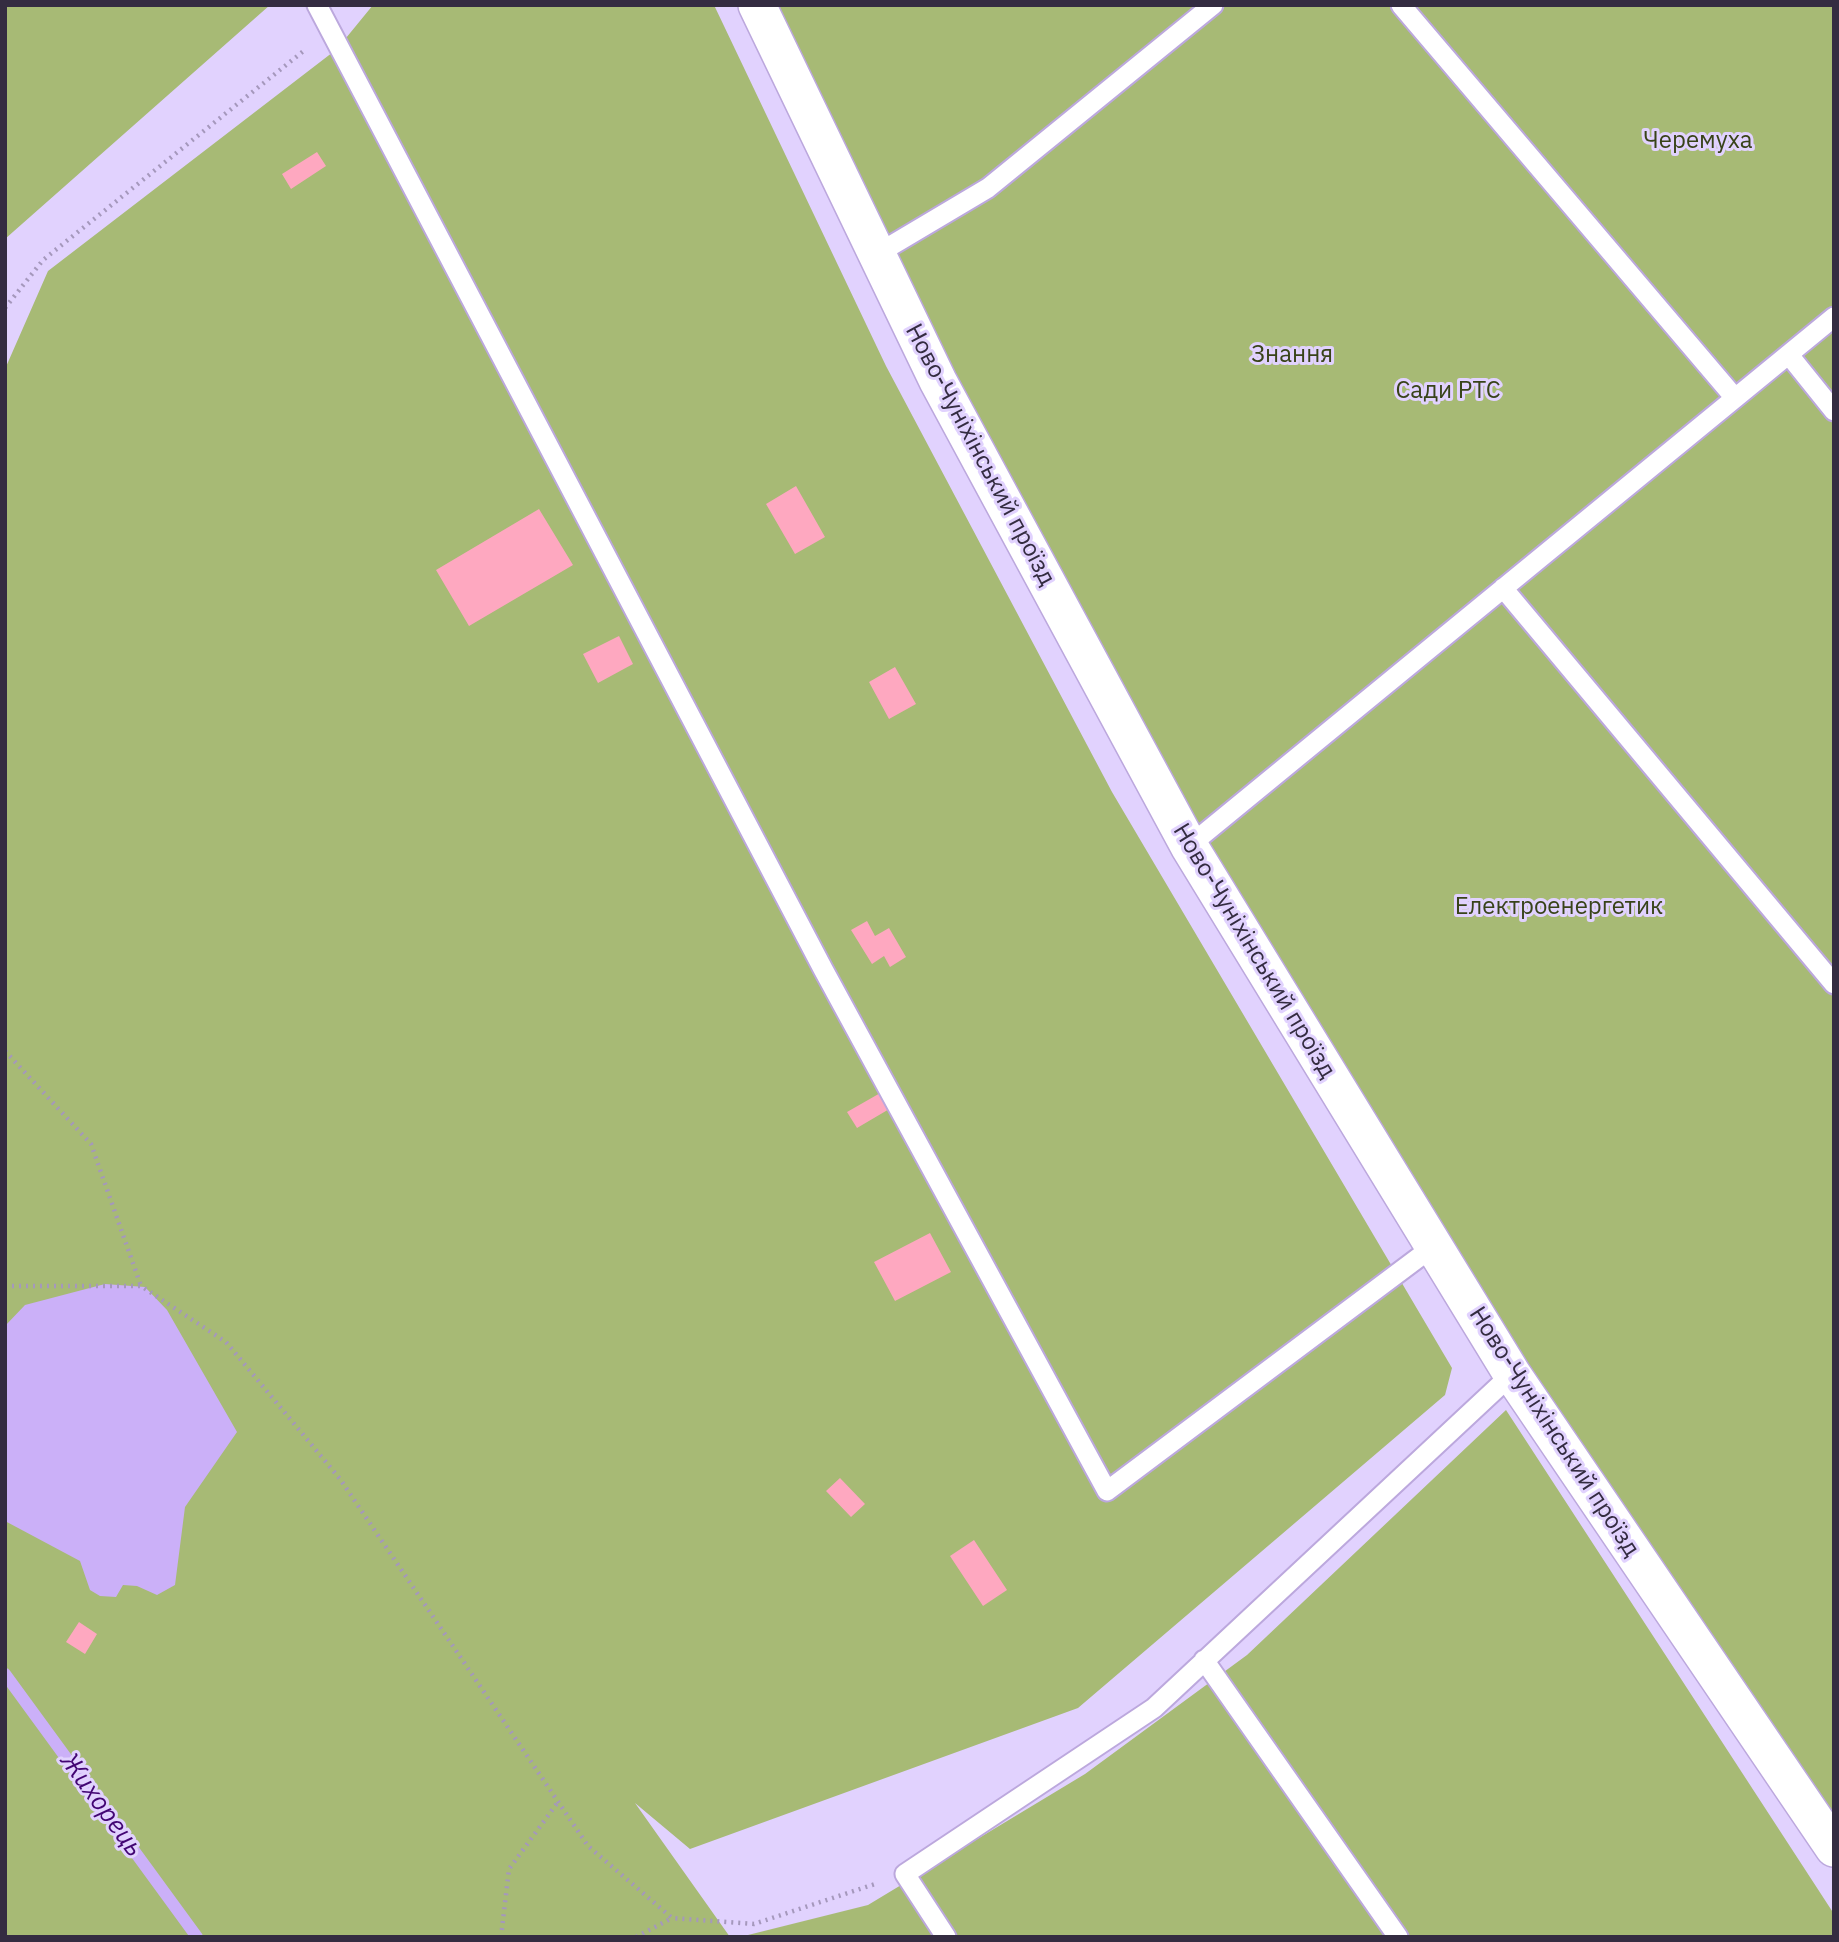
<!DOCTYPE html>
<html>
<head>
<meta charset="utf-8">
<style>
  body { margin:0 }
  #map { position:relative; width:1839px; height:1942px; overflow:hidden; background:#e1d2fe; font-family:"IBM Plex Sans",sans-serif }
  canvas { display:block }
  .frame { position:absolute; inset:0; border:7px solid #342c41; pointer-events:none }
</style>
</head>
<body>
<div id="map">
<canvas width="1839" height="1942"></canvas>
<div class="frame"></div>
</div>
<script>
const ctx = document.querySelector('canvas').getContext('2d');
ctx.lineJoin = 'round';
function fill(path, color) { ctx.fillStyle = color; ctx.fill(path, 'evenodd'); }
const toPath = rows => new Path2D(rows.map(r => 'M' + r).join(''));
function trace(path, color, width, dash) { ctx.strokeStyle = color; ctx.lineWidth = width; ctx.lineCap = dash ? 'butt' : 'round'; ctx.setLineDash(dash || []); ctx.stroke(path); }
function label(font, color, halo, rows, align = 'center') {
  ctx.font = font + ' "IBM Plex Sans",sans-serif'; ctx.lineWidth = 6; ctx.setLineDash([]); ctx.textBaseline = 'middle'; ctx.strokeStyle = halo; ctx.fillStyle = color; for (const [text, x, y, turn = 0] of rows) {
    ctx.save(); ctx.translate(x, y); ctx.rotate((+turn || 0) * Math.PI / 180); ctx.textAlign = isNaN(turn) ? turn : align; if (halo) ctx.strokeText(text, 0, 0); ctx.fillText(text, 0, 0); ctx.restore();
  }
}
fill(toPath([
  [5,5,270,5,5,239],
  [373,5,714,5,886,366,1112,792,1452,1368,1445,1395,1078,1708,690,1849,635,1803,730,1937,5,1937,5,369,48,271,337,49],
  [761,5,1834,5,1834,1837,1189,846],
  [1506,1410,1834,1914,1834,1937,740,1937,868,1905,1085,1774,1247,1655]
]), '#a7ba75');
fill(toPath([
  [105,1284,145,1287,167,1310,237,1432,185,1507,175,1585,157,1595,137,1586,123,1585,116,1597,100,1596,90,1590,80,1561,5,1521,5,1326,25,1305]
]), '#cbb0f8');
trace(toPath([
  [5,1674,197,1937]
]), '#cbb0f8', 12);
fill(toPath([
  [317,152,326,166,291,189,282,174],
  [796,486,825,537,795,554,766,504],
  [539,509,573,565,469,626,436,570],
  [619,636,633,664,598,683,583,654],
  [895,667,916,704,889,719,869,682],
  [867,921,875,936,889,928,906,957,890,967,884,956,872,964,851,930],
  [882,1092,891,1108,857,1128,847,1112],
  [930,1233,951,1272,895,1301,874,1262],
  [840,1478,865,1504,851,1517,826,1491],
  [974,1540,1007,1590,983,1606,950,1556],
  [79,1622,97,1634,85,1654,66,1642]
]), '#fea8c0');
const lane = toPath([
  [317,5,823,969,1107,1491,1434,1246],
  [1401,5,1735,398],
  [877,254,988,188,1213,5],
  [1789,355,1834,411],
  [1503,588,1834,984],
  [1189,846,1834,317],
  [1204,1660,1398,1937],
  [946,1937,905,1874,1154,1708,1512,1374]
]);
const street = toPath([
  [757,5,938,381,1189,846,1512,1374,1834,1848]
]);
trace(lane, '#bca8dd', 23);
trace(street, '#bca8dd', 40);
trace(toPath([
  [5,308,43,260,306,49],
  [5,1051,91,1144,141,1286],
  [5,1286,141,1286,226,1342,340,1479,588,1846,672,1918,754,1924,878,1883],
  [501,1937,509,1869,558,1802],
  [636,1937,672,1918]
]), '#a598bc', 4.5, [2, 5]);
trace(lane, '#fff', 19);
trace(street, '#fff', 37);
label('24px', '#384319', '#e1d2fe', [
  ["Черемуха",1698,141],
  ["Знання",1292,355],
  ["Сади РТС",1448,391],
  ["Електроенергетик",1559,907]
]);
label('24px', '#342c41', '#e1d2fe', [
  ["Ново-Чуніхінський проїзд",980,455,62],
  ["Ново-Чуніхінський проїзд",1254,951,59],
  ["Ново-Чуніхінський проїзд",1554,1432,57]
]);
label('italic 26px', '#420573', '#e1d2fe', [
  ["Жихорець",101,1805,54]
]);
</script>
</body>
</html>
